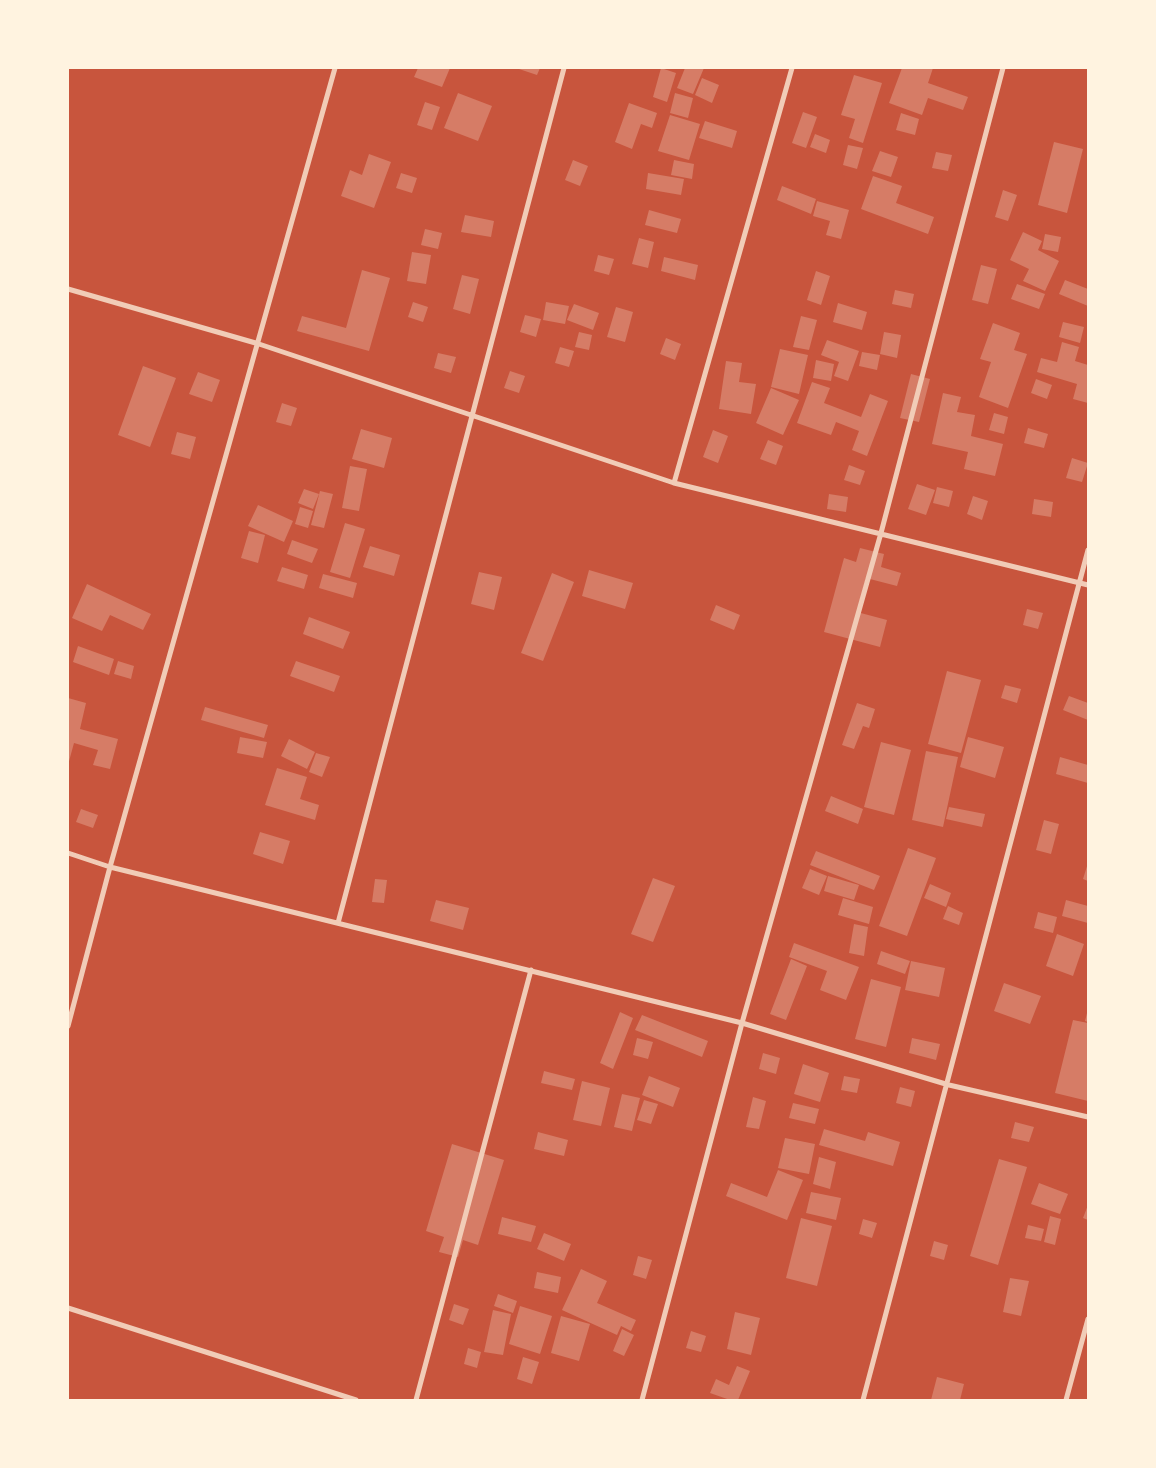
<!DOCTYPE html>
<html>
<head>
<meta charset="utf-8">
<style>
  body { margin:0 }
  #map { position:relative; width:1156px; height:1468px; overflow:hidden; background:#c8553d; font-family:"PT Sans",sans-serif }
  canvas { display:block }
  .frame { position:absolute; inset:0; border:69px solid #fff3e0; pointer-events:none }
</style>
</head>
<body>
<div id="map">
<canvas width="1156" height="1468"></canvas>
<div class="frame"></div>
</div>
<script>
const ctx = document.querySelector('canvas').getContext('2d');
ctx.lineJoin = 'round';
function fill(path, color) { ctx.fillStyle = color; ctx.fill(path, 'evenodd'); }
const toPath = rows => new Path2D(rows.map(r => 'M' + r).join(''));
function trace(path, color, width, dash) { ctx.strokeStyle = color; ctx.lineWidth = width; ctx.lineCap = dash ? 'butt' : 'round'; ctx.setLineDash(dash || []); ctx.stroke(path); }
fill(toPath([
  [418,68,450,68,442,87,414,77],
  [519,68,540,68,537,75,519,69],
  [661,68,676,73,667,102,653,97],
  [685,68,704,68,693,94,677,88],
  [902,68,933,68,928,83,968,97,963,110,928,98,922,115,889,103],
  [854,75,882,83,863,143,849,138,855,119,841,115],
  [702,78,719,85,712,103,695,95],
  [458,93,492,106,478,141,444,128],
  [675,93,693,98,688,118,670,113],
  [425,102,440,107,432,130,417,125],
  [629,103,657,113,652,128,641,124,632,149,615,142],
  [803,112,817,117,806,148,792,143],
  [901,113,919,119,915,135,896,130],
  [670,115,700,124,689,160,658,151],
  [705,121,737,131,732,148,699,138],
  [815,134,830,140,826,153,810,147],
  [1054,142,1083,149,1067,213,1038,205],
  [848,145,863,148,857,169,843,165],
  [880,151,898,157,891,177,872,171],
  [936,152,952,155,948,171,932,168],
  [369,154,391,162,374,208,341,196,350,170,362,175],
  [573,160,588,166,580,186,565,180],
  [674,160,694,164,692,179,671,175],
  [401,173,417,178,412,193,396,188],
  [648,173,684,179,681,195,646,189],
  [873,176,902,186,896,203,934,217,928,234,861,209],
  [782,186,816,199,811,214,777,200],
  [1003,190,1017,195,1008,221,995,217],
  [817,201,849,210,841,239,826,235,830,221,813,216],
  [649,210,681,219,677,233,645,225],
  [465,215,494,221,491,237,461,232],
  [425,229,442,233,438,249,421,245],
  [1023,232,1042,241,1038,250,1059,261,1045,291,1023,281,1029,269,1010,260],
  [1045,234,1061,237,1058,252,1042,249],
  [639,238,654,242,648,268,632,264],
  [412,252,431,255,426,284,407,281],
  [598,255,614,259,609,275,594,271],
  [664,257,698,265,695,280,661,271],
  [981,265,997,269,988,304,972,300],
  [362,270,390,278,369,351,297,331,302,316,346,328],
  [816,271,830,276,821,305,807,300],
  [462,275,479,279,470,314,453,309],
  [1065,280,1088,289,1088,306,1059,294],
  [1017,284,1045,294,1039,309,1011,299],
  [895,290,914,294,911,308,892,304],
  [413,302,428,307,423,322,408,317],
  [546,302,569,306,565,324,543,320],
  [838,303,867,312,862,330,833,322],
  [574,304,599,313,593,330,567,320],
  [616,307,633,312,625,342,607,337],
  [525,315,541,319,536,337,520,332],
  [801,316,817,320,809,350,793,347],
  [1063,322,1084,327,1080,343,1059,337],
  [993,323,1020,333,1014,350,1027,354,1008,408,979,397,991,362,980,359],
  [579,332,592,335,589,350,575,347],
  [884,332,901,335,897,358,880,354],
  [666,338,681,344,675,360,660,354],
  [827,340,859,351,848,381,834,376,839,362,821,355],
  [1062,342,1079,347,1075,361,1088,365,1088,403,1073,399,1077,384,1037,372,1041,358,1057,362],
  [560,347,574,351,569,367,555,363],
  [780,349,808,355,799,394,771,387],
  [862,352,880,355,877,370,859,366],
  [438,353,456,357,451,373,434,368],
  [816,360,834,364,831,381,813,378],
  [726,361,742,363,739,382,756,384,751,414,719,409],
  [143,366,176,378,150,447,118,435],
  [510,371,525,376,519,393,504,388],
  [198,372,220,380,212,402,189,394],
  [911,374,930,379,919,422,900,418],
  [1036,379,1052,385,1047,399,1031,393],
  [812,382,830,388,824,403,861,417,870,394,888,401,867,456,852,450,859,431,836,422,831,435,797,423],
  [771,388,799,400,783,435,756,423],
  [943,393,961,397,957,412,975,415,971,436,1003,444,995,476,964,469,968,452,932,444],
  [282,403,297,408,291,426,276,422],
  [994,413,1008,417,1004,434,989,430],
  [1028,428,1048,434,1044,448,1024,443],
  [361,429,392,438,384,468,352,459],
  [713,430,728,436,718,463,703,457],
  [177,432,196,437,190,459,171,454],
  [768,440,783,446,776,465,760,459],
  [1072,458,1088,463,1082,482,1066,478],
  [849,465,865,471,860,485,844,480],
  [350,466,367,469,359,511,342,508],
  [917,484,935,490,926,515,908,509],
  [937,487,953,491,949,507,933,503],
  [304,489,319,494,313,509,298,503],
  [320,491,333,494,324,528,311,525],
  [829,494,848,497,846,512,827,509],
  [973,496,988,501,982,520,967,514],
  [1034,499,1053,502,1051,517,1032,514],
  [258,505,293,521,284,542,248,526],
  [300,507,313,511,308,528,295,524],
  [345,523,365,529,350,578,330,572],
  [249,531,265,535,258,563,241,558],
  [292,540,318,549,312,563,287,554],
  [370,546,400,555,394,576,363,567],
  [860,548,884,554,881,567,901,573,897,586,866,578,857,612,887,620,880,647,824,632,844,558,856,562],
  [282,567,308,575,304,589,277,581],
  [589,570,633,583,625,609,582,596],
  [479,572,502,577,494,610,471,604],
  [552,573,574,582,543,661,521,653],
  [323,574,357,583,353,598,319,588],
  [87,584,151,614,143,630,110,615,102,631,72,618],
  [716,605,740,615,734,630,710,620],
  [1027,609,1043,613,1038,629,1023,625],
  [309,617,350,632,343,649,303,634],
  [78,646,114,659,109,675,73,662],
  [118,661,134,666,131,679,114,674],
  [296,661,340,676,334,692,290,676],
  [947,671,981,680,961,753,928,744],
  [1005,685,1021,689,1017,703,1001,698],
  [1069,696,1088,703,1088,720,1063,710],
  [68,698,86,703,80,729,118,739,110,769,93,765,98,750,74,743,68,765],
  [857,703,875,709,869,728,863,726,854,749,842,745],
  [205,707,268,725,264,738,201,720],
  [240,737,267,742,263,758,237,753],
  [968,737,1004,747,995,778,960,767],
  [289,739,315,752,307,769,281,756],
  [881,742,911,750,894,815,864,807],
  [926,751,958,757,943,827,912,820],
  [316,753,330,757,322,777,309,772],
  [1060,757,1088,765,1088,783,1056,774],
  [277,768,307,777,300,799,319,805,315,820,265,805],
  [831,796,863,809,858,824,825,811],
  [949,807,985,814,982,827,946,819],
  [81,809,98,815,93,828,76,822],
  [1044,820,1059,824,1051,854,1036,850],
  [260,832,290,841,283,864,253,854],
  [908,848,936,858,907,936,879,926],
  [816,851,880,876,874,890,810,865],
  [1088,863,1088,881,1083,879],
  [810,869,827,876,819,895,802,888],
  [828,876,859,885,854,900,824,891],
  [653,878,675,886,653,942,631,934],
  [375,879,387,880,384,903,372,902],
  [930,884,951,893,946,907,924,898],
  [843,898,873,907,869,924,838,915],
  [436,900,469,908,463,930,430,921],
  [1066,900,1088,906,1088,923,1062,916],
  [948,906,963,913,959,925,943,919],
  [1038,912,1057,917,1053,933,1034,928],
  [854,924,868,927,864,956,849,953],
  [1057,934,1084,944,1073,976,1046,966],
  [794,943,859,967,846,1000,820,990,827,971,789,957],
  [881,951,910,961,905,974,877,964],
  [791,959,807,966,786,1020,770,1014],
  [911,961,945,968,939,997,905,990],
  [871,979,901,987,886,1047,855,1039],
  [1004,983,1041,996,1030,1024,994,1011],
  [1088,1009,1088,1022,1085,1021],
  [620,1012,633,1018,613,1069,600,1063],
  [642,1015,708,1041,702,1057,635,1030],
  [1073,1020,1088,1023,1088,1101,1055,1093],
  [637,1038,653,1042,648,1059,633,1055],
  [912,1038,940,1044,936,1060,909,1053],
  [763,1053,780,1058,776,1074,759,1069],
  [803,1064,829,1073,820,1102,794,1094],
  [544,1071,575,1079,572,1090,541,1083],
  [649,1076,680,1088,673,1107,642,1095],
  [844,1076,860,1079,857,1093,841,1090],
  [582,1081,610,1088,601,1126,573,1120],
  [900,1087,915,1091,911,1107,896,1103],
  [622,1094,640,1098,632,1131,614,1127],
  [753,1097,766,1101,759,1129,746,1127],
  [644,1100,658,1104,651,1124,637,1120],
  [793,1103,819,1109,815,1124,789,1118],
  [1015,1122,1034,1127,1029,1142,1011,1138],
  [824,1129,865,1141,868,1132,900,1142,893,1166,819,1145],
  [538,1132,568,1140,564,1156,534,1149],
  [785,1138,815,1144,809,1174,778,1168],
  [452,1144,504,1160,478,1245,463,1240,458,1257,439,1252,444,1237,426,1231],
  [819,1157,836,1162,830,1189,813,1184],
  [999,1159,1027,1167,998,1265,970,1256],
  [778,1170,803,1180,787,1220,726,1196,731,1183,767,1197],
  [1039,1183,1068,1194,1060,1214,1031,1204],
  [811,1192,841,1198,836,1220,806,1213],
  [1088,1205,1088,1220,1083,1218],
  [1050,1216,1061,1219,1055,1245,1044,1242],
  [502,1217,536,1226,531,1242,498,1234],
  [801,1218,832,1226,817,1286,786,1278],
  [863,1219,877,1223,872,1238,859,1234],
  [1028,1225,1044,1229,1041,1241,1025,1238],
  [544,1233,571,1244,564,1261,537,1249],
  [934,1241,948,1245,944,1260,930,1256],
  [638,1256,652,1260,646,1279,633,1275],
  [581,1269,607,1281,597,1303,636,1320,631,1331,621,1326,617,1335,562,1310],
  [537,1272,561,1277,558,1293,534,1288],
  [1010,1278,1029,1281,1021,1316,1003,1312],
  [498,1294,517,1301,513,1313,494,1306],
  [454,1304,469,1309,463,1325,449,1320],
  [520,1306,552,1316,540,1354,509,1344],
  [493,1310,511,1314,503,1355,484,1352],
  [735,1312,760,1318,751,1355,727,1349],
  [561,1316,590,1324,579,1361,551,1353],
  [622,1329,634,1335,624,1356,613,1351],
  [691,1331,706,1336,701,1352,686,1348],
  [468,1348,481,1352,477,1368,464,1364],
  [523,1357,539,1362,532,1384,517,1379],
  [737,1366,750,1371,738,1400,730,1400,710,1393,716,1379,729,1385],
  [937,1377,964,1384,960,1400,931,1400]
]), '#d67c66');
trace(toPath([
  [68,289,259,344,674,483,1088,585],
  [674,483,792,68],
  [68,853,110,867,742,1023,949,1085,1088,1117],
  [338,923,564,68],
  [68,1026,110,867,335,68],
  [68,1308,356,1400],
  [416,1400,531,970],
  [642,1400,742,1023,881,533,1003,68],
  [863,1400,1088,550],
  [1066,1400,1088,1319]
]), '#f1ccb7', 5);
</script>
</body>
</html>
